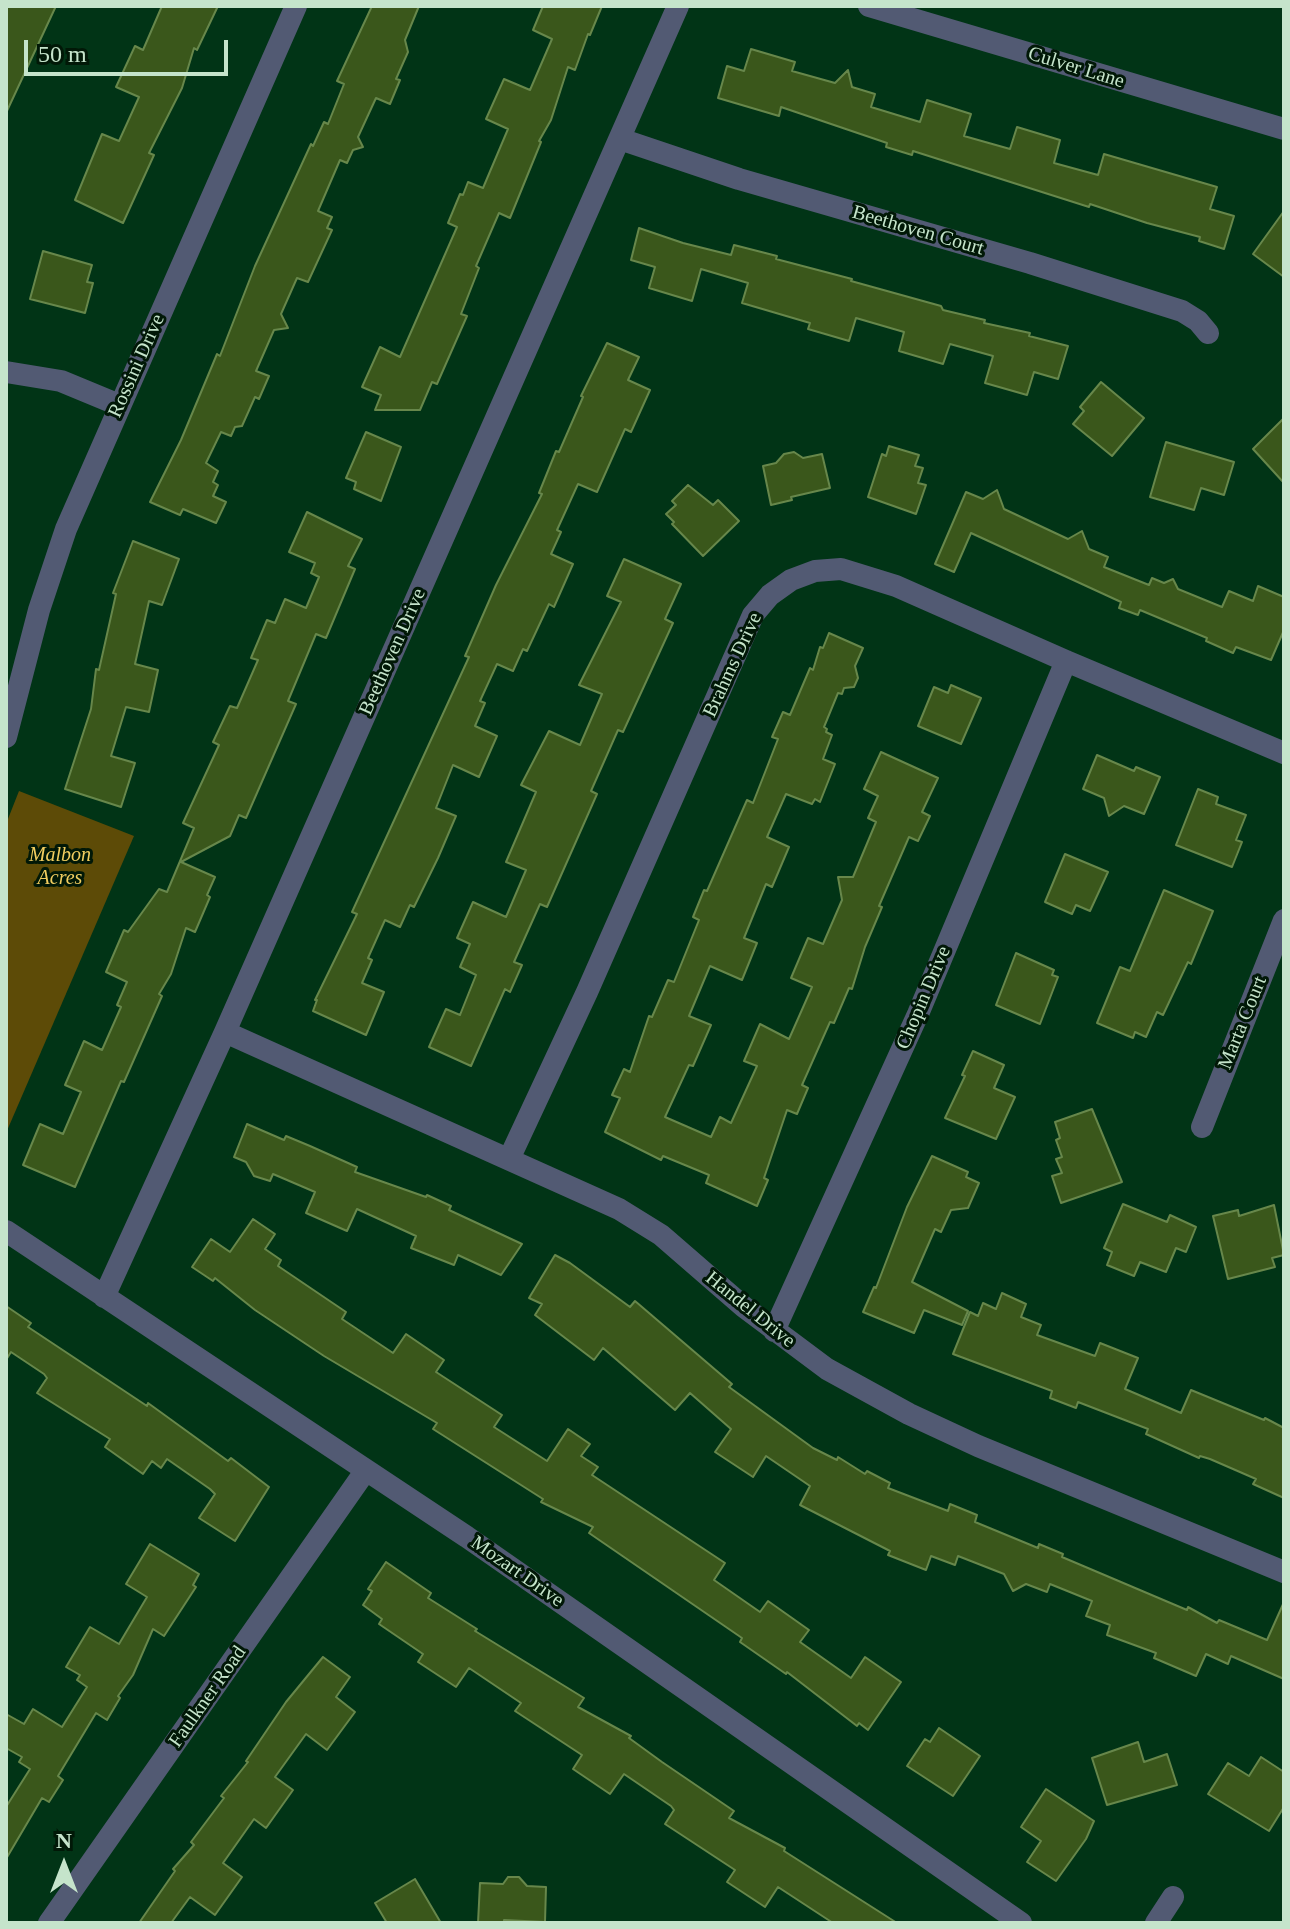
<!DOCTYPE html>
<html>
<head>
<meta charset="utf-8">
<style>
  body { margin:0 }
  #map { position:relative; width:1290px; height:1929px; overflow:hidden; background:#013416; font-family:Georgia,serif }
  canvas { display:block }
  .frame { position:absolute; inset:0; border:8px solid #c5e4cb; pointer-events:none }
  .north { position:absolute; left:24px; top:1825px; width:80px; height:80px; -webkit-text-stroke:6px #011807; paint-order:stroke; rotate:0deg; font-size:22px; font-weight:700; line-height:32px; text-align:center; color:#c5e4cb }
  .north::after { content:''; display:block; margin:auto; width:28px; height:36px; background:#c5e4cb; clip-path:polygon(50% 0,100% 100%,50% 72%,0 100%) }
  .scale { position:absolute; left:24px; top:40px; width:204px; height:36px; box-sizing:border-box; border:4px solid #c5e4cb; border-top:0; padding-left:10px; font-size:24px; line-height:28px; white-space:nowrap; color:#c5e4cb; -webkit-text-stroke:6px #011807; paint-order:stroke }
</style>
</head>
<body>
<div id="map">
<canvas width="1290" height="1929"></canvas>
<div class="frame"></div>
<div class="north">N</div>
<div class="scale">50 m</div>
</div>
<script>
const ctx = document.querySelector('canvas').getContext('2d');
ctx.lineJoin = 'round';
function fill(path, color) { ctx.fillStyle = color; ctx.fill(path, 'evenodd'); }
const toPath = rows => new Path2D(rows.map(r => 'M' + r).join(''));
function trace(path, color, width, dash) { ctx.strokeStyle = color; ctx.lineWidth = width; ctx.lineCap = dash ? 'butt' : 'round'; ctx.setLineDash(dash || []); ctx.stroke(path); }
function label(font, color, halo, rows, align = 'center') {
  ctx.font = font + ' Georgia,serif'; ctx.lineWidth = 6; ctx.setLineDash([]); ctx.textBaseline = 'middle'; ctx.strokeStyle = halo; ctx.fillStyle = color; for (const [text, x, y, turn = 0] of rows) {
    ctx.save(); ctx.translate(x, y); ctx.rotate((+turn || 0) * Math.PI / 180); ctx.textAlign = isNaN(turn) ? turn : align; if (halo) ctx.strokeText(text, 0, 0); ctx.fillText(text, 0, 0); ctx.restore();
  }
}
fill(toPath([
  [19,791,134,836,6,1133,6,824]
]), '#5d4b07');
const building = toPath([
  [6,6,56,6,6,113,6,6],
  [162,6,218,6,197,50,194,48,182,88,149,153,154,155,123,223,75,200,102,134,119,141,139,97,116,87,135,46,143,50,162,6],
  [372,6,419,6,405,40,408,52,396,79,400,80,390,104,376,98,358,137,363,147,353,150,347,163,340,160,318,211,332,217,327,228,332,230,308,282,297,278,281,314,288,328,274,330,256,371,269,376,259,399,255,397,242,426,235,427,231,436,221,432,206,463,218,471,213,482,218,485,213,496,226,502,216,523,183,509,180,515,150,502,181,440,217,354,220,356,255,266,311,144,313,146,324,122,328,124,344,84,337,81,372,6],
  [543,6,602,6,590,35,588,34,575,70,568,67,551,120,539,141,541,142,510,218,499,213,476,266,479,268,461,314,467,316,437,384,432,382,420,410,375,410,381,395,362,387,380,347,400,357,457,227,448,223,460,194,463,195,468,182,483,188,508,129,486,119,504,79,530,90,552,39,533,30,543,6],
  [751,49,795,62,792,71,835,83,848,70,852,87,875,94,871,107,920,122,927,100,971,114,964,136,1010,149,1017,127,1060,140,1054,163,1098,175,1104,154,1217,187,1210,209,1234,216,1224,249,1199,241,1200,237,1147,223,1090,204,1089,207,913,151,912,155,886,147,887,143,781,107,779,116,718,98,727,66,744,71,751,49],
  [1284,211,1284,277,1253,254,1284,211],
  [639,228,683,243,731,255,734,245,777,256,776,259,852,279,851,281,941,306,943,310,985,320,984,323,1030,333,1029,336,1068,346,1058,379,1034,372,1027,395,985,383,993,356,950,344,943,364,899,351,904,332,856,318,849,341,808,329,810,323,742,303,748,283,701,269,692,301,649,288,655,267,631,260,639,228],
  [43,251,92,265,87,282,93,283,85,313,30,299,43,251],
  [607,343,639,357,628,380,650,390,631,432,625,429,597,492,578,484,557,530,561,532,551,554,573,564,554,607,549,604,527,651,523,649,513,671,497,664,480,701,485,703,475,726,497,736,479,777,453,765,436,808,456,816,438,858,414,907,410,905,400,927,385,920,368,958,372,960,362,983,384,992,366,1035,313,1011,317,1000,315,1000,357,914,352,912,469,657,465,656,496,585,542,494,539,493,556,451,559,452,583,397,581,396,607,343],
  [1101,382,1144,418,1112,456,1073,424,1084,411,1080,407,1101,382],
  [1284,418,1284,483,1253,449,1284,418],
  [366,432,401,447,381,501,354,489,356,482,346,478,366,432],
  [1166,442,1234,462,1224,495,1201,488,1194,510,1150,497,1166,442],
  [889,446,919,455,915,466,923,468,918,483,926,485,916,514,868,497,882,454,886,456,889,446],
  [794,452,803,458,822,454,830,488,791,497,792,500,771,505,763,466,776,463,784,454,794,452],
  [688,485,713,505,718,500,739,521,703,556,672,524,674,522,666,514,676,505,672,501,688,485],
  [997,490,1004,509,1068,539,1082,531,1089,549,1108,557,1104,567,1149,585,1152,578,1164,583,1173,579,1178,589,1222,607,1229,591,1253,601,1258,586,1284,597,1284,630,1271,660,1236,647,1233,653,1206,641,1207,638,1140,610,1138,615,1119,608,1121,602,971,533,954,572,935,564,966,492,983,499,997,490],
  [307,512,362,539,348,566,355,569,326,638,316,634,288,701,296,704,246,818,239,815,230,836,181,862,215,877,207,895,210,897,195,932,186,928,171,974,159,994,162,996,124,1082,121,1081,75,1187,23,1165,40,1124,63,1134,81,1092,65,1085,84,1041,102,1050,121,1007,117,1005,127,982,106,972,124,930,128,932,159,889,167,892,194,828,183,823,219,745,213,742,230,706,237,708,258,660,251,658,267,620,275,623,285,599,306,608,319,577,311,573,315,563,289,552,307,512],
  [133,541,179,559,162,605,149,601,135,664,158,670,149,712,126,707,111,756,135,763,121,807,65,789,91,709,96,669,99,670,116,594,113,593,133,541],
  [624,559,681,584,665,619,673,623,623,732,618,730,591,791,597,794,547,907,540,904,514,962,522,965,510,992,505,989,471,1066,429,1047,446,1009,460,1015,476,975,460,967,470,944,457,938,473,902,506,917,526,870,506,862,536,792,521,785,549,731,580,745,602,694,579,685,621,602,607,596,624,559],
  [829,633,863,648,855,666,858,678,854,687,844,688,842,694,838,693,824,727,827,729,826,732,832,735,823,759,835,764,820,802,815,799,812,804,786,794,767,837,789,847,772,887,766,884,744,938,757,943,742,980,710,966,689,1016,711,1025,693,1066,689,1065,665,1117,711,1137,720,1117,731,1123,757,1066,744,1061,760,1024,789,1039,812,987,791,978,808,938,823,944,842,900,838,877,853,877,876,822,868,818,878,796,864,789,881,752,938,778,922,812,930,816,918,841,909,837,879,906,882,907,865,947,852,989,849,988,834,1023,830,1022,802,1085,808,1088,797,1114,787,1110,764,1178,768,1180,757,1206,706,1183,709,1175,663,1156,661,1160,605,1132,620,1098,612,1095,624,1069,630,1072,649,1016,652,1017,668,980,674,982,699,920,693,917,704,890,707,891,747,800,753,803,778,739,772,737,783,712,790,715,810,668,813,670,820,647,823,648,829,633],
  [951,685,981,698,961,744,918,726,934,687,948,693,951,685],
  [1097,755,1134,771,1136,767,1160,777,1144,814,1124,806,1109,816,1104,798,1083,789,1097,755],
  [1198,789,1218,797,1216,804,1246,815,1236,840,1242,842,1232,867,1176,845,1198,789],
  [1065,854,1108,872,1090,911,1076,905,1072,914,1045,902,1065,854],
  [1164,890,1213,911,1191,964,1188,962,1163,1015,1157,1012,1146,1037,1135,1032,1133,1038,1097,1023,1120,967,1130,971,1164,890],
  [1016,953,1054,970,1052,975,1058,977,1040,1024,996,1005,1016,953],
  [973,1051,1004,1065,994,1088,1015,1097,996,1139,945,1118,965,1076,962,1075,973,1051],
  [1092,1109,1122,1182,1061,1203,1052,1176,1062,1173,1056,1159,1062,1157,1056,1140,1060,1138,1055,1122,1092,1109],
  [247,1124,284,1140,286,1136,310,1146,357,1167,355,1172,426,1197,427,1195,451,1206,449,1210,522,1244,501,1275,458,1255,454,1265,411,1248,416,1236,357,1209,347,1231,306,1213,315,1192,273,1174,270,1181,254,1176,246,1162,234,1157,247,1124],
  [932,1156,968,1172,966,1177,979,1183,968,1208,951,1210,941,1232,935,1229,912,1282,968,1311,962,1325,924,1310,914,1333,863,1312,874,1287,876,1288,907,1207,932,1156],
  [1123,1204,1167,1222,1170,1215,1196,1227,1186,1252,1176,1248,1166,1272,1140,1262,1134,1276,1107,1265,1112,1252,1104,1248,1123,1204],
  [1274,1205,1284,1255,1272,1258,1275,1267,1228,1279,1213,1216,1238,1210,1239,1216,1274,1205],
  [253,1219,275,1234,265,1249,281,1260,278,1266,346,1312,342,1319,393,1353,406,1334,444,1360,436,1372,502,1415,494,1427,547,1461,568,1429,590,1444,581,1456,598,1467,592,1475,725,1563,714,1580,760,1612,768,1601,809,1630,800,1642,851,1678,865,1657,901,1682,868,1730,859,1723,857,1726,787,1672,786,1674,740,1642,742,1638,589,1533,593,1527,541,1502,543,1499,433,1429,437,1423,324,1356,255,1310,215,1278,213,1281,192,1267,211,1239,230,1252,253,1219],
  [555,1255,570,1263,630,1307,635,1301,732,1384,729,1387,813,1448,837,1460,838,1457,865,1474,867,1471,890,1483,888,1488,948,1511,950,1504,977,1515,975,1522,1038,1548,1039,1544,1063,1554,1062,1557,1187,1610,1188,1607,1217,1623,1219,1620,1267,1640,1284,1602,1284,1679,1231,1656,1228,1664,1206,1654,1196,1676,1154,1658,1156,1653,1107,1635,1110,1625,1086,1616,1092,1601,1050,1584,1047,1592,1026,1584,1013,1591,1004,1574,958,1556,955,1565,931,1556,926,1570,888,1555,890,1551,800,1505,810,1486,766,1456,753,1477,715,1452,731,1429,690,1393,675,1410,603,1348,594,1360,535,1315,542,1304,529,1298,555,1255],
  [1002,1293,1026,1304,1021,1317,1041,1325,1037,1335,1095,1356,1100,1343,1138,1358,1125,1389,1181,1413,1191,1390,1264,1420,1265,1418,1284,1428,1284,1498,1253,1484,1256,1479,1210,1459,1200,1456,1199,1458,1146,1434,1148,1429,1078,1402,1076,1408,1050,1398,1052,1391,953,1354,970,1312,978,1316,983,1303,996,1309,1002,1293],
  [6,1306,31,1323,28,1327,147,1406,148,1403,228,1461,231,1458,269,1487,235,1541,199,1518,215,1494,210,1489,167,1459,161,1468,152,1461,143,1474,105,1447,110,1439,37,1393,47,1378,44,1374,11,1352,6,1360,6,1306],
  [150,1544,199,1574,193,1585,196,1587,164,1636,153,1629,133,1675,118,1696,120,1698,107,1720,96,1713,58,1776,63,1780,49,1802,42,1798,6,1859,6,1807,30,1769,19,1762,22,1757,6,1748,6,1714,24,1724,33,1709,62,1727,87,1687,77,1680,80,1675,66,1667,90,1627,119,1644,147,1597,126,1584,150,1544],
  [386,1562,431,1593,428,1598,477,1629,475,1631,584,1698,578,1707,631,1736,629,1738,662,1762,734,1811,729,1818,785,1848,784,1851,897,1923,833,1923,778,1887,765,1907,727,1882,735,1870,665,1824,674,1810,671,1806,624,1774,610,1794,573,1769,582,1755,515,1711,521,1703,469,1668,456,1687,418,1662,423,1654,379,1624,382,1619,363,1605,372,1591,368,1589,386,1562],
  [323,1657,350,1677,336,1697,355,1712,327,1750,306,1734,275,1777,293,1790,266,1828,254,1819,223,1863,242,1877,215,1915,190,1897,171,1923,139,1923,175,1871,173,1869,194,1845,191,1842,224,1798,221,1796,248,1762,246,1761,286,1702,323,1657],
  [939,1728,980,1756,953,1796,907,1766,925,1739,930,1742,939,1728],
  [1138,1742,1144,1762,1167,1754,1177,1785,1107,1805,1092,1758,1138,1742],
  [1261,1757,1284,1772,1284,1807,1269,1831,1208,1794,1228,1763,1249,1776,1261,1757],
  [1046,1789,1094,1821,1086,1839,1056,1881,1027,1862,1041,1841,1021,1827,1046,1789],
  [508,1877,519,1877,527,1886,546,1887,545,1922,504,1920,504,1923,478,1923,480,1883,503,1884,508,1877],
  [415,1879,441,1923,387,1923,375,1903,415,1879]
]);
fill(building, '#3a571b');
trace(building, '#67874b', 2);
trace(toPath([
  [620,139,739,179,1030,263,1182,311,1198,321,1208,333],
  [6,372,61,381,119,405],
  [6,737,39,610,66,529,296,6],
  [225,1032,619,1209,661,1235,744,1307,827,1369,909,1414,978,1446,1284,1572],
  [1202,1127,1284,920],
  [509,1159,587,992,753,615,770,595,791,580,815,571,841,569,896,586,1066,661,1284,753],
  [6,1231,467,1537,1021,1923],
  [104,1297,225,1032,678,6],
  [774,1331,918,1014,1066,661],
  [49,1923,366,1470],
  [1156,1923,1173,1897]
]), '#525a73', 22);
trace(toPath([
  [869,6,1284,129]
]), '#525a73', 22);
label('20px', '#c5e4cb', '#011807', [
  ["Culver Lane",1076,68,17],
  ["Beethoven Court",918,231,16],
  ["Rossini Drive",137,366,-66],
  ["Beethoven Drive",393,652,-66],
  ["Brahms Drive",733,665,-65],
  ["Chopin Drive",924,998,-67],
  ["Marta Court",1243,1023,-68],
  ["Handel Drive",750,1310,39],
  ["Mozart Drive",517,1572,35],
  ["Faulkner Road",208,1697,-55]
]);
label('italic 20px', '#f1cd60', '#011807', [
  ["Malbon",60,856],
  ["Acres",60,879]
]);
</script>
</body>
</html>
